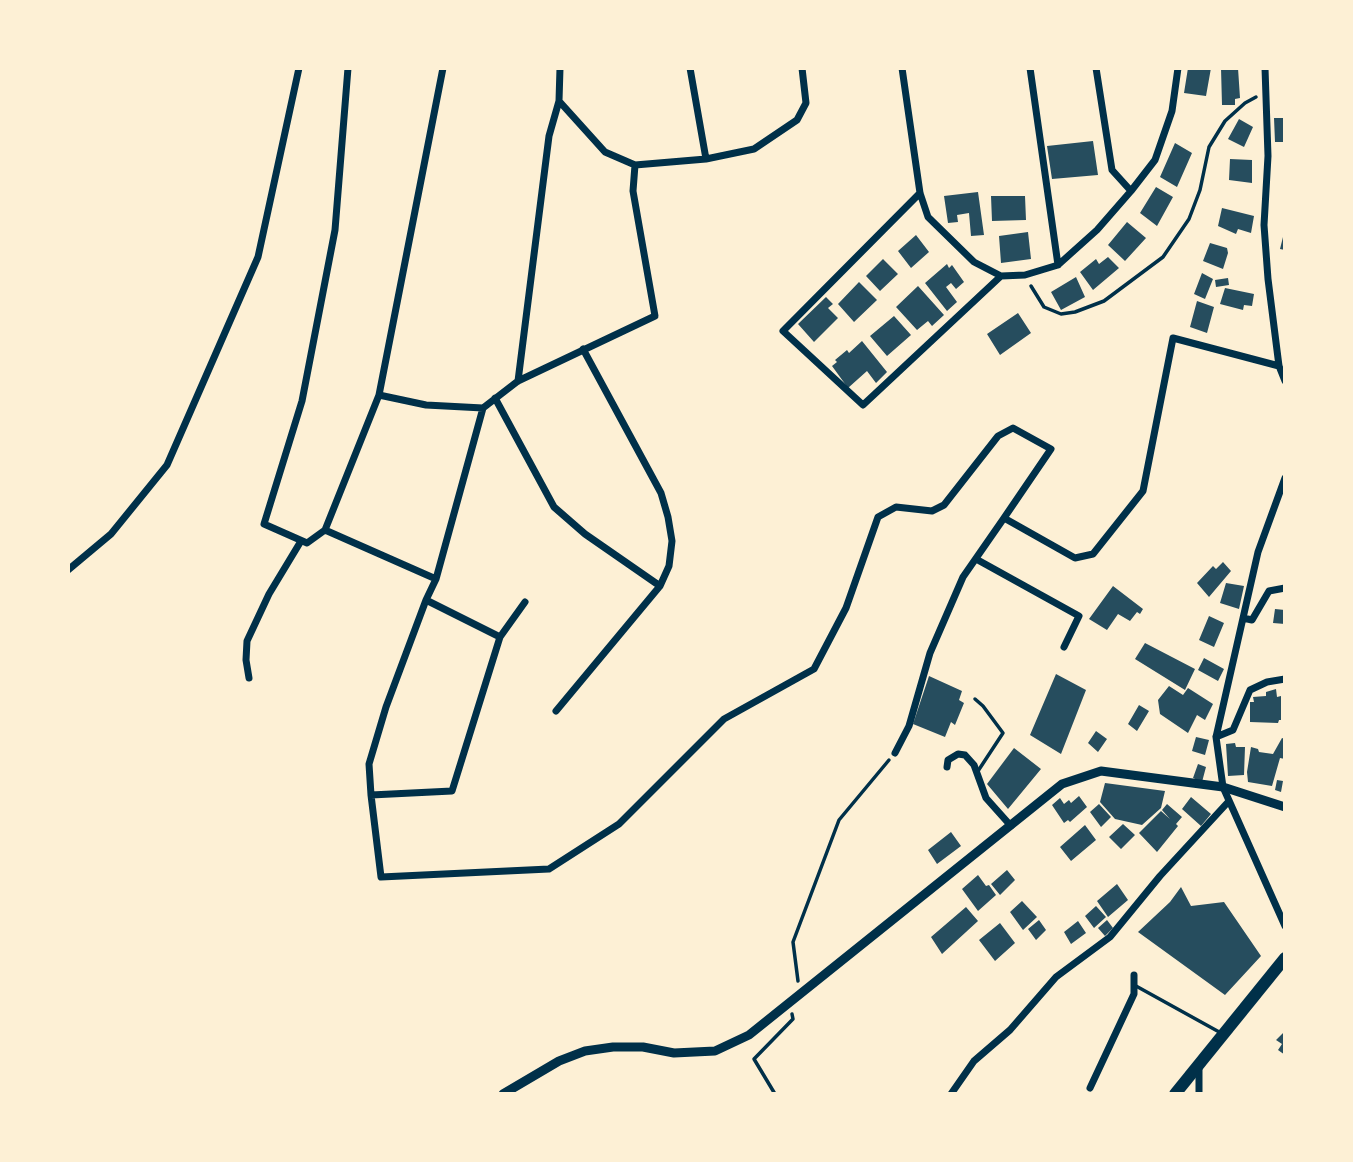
<!DOCTYPE html>
<html>
<head>
<meta charset="utf-8">
<style>
  body { margin:0 }
  #map { position:relative; width:1353px; height:1162px; overflow:hidden; background:#fdf0d5; font-family:"Golos Text",sans-serif }
  canvas { display:block }
  .frame { position:absolute; inset:0; border:70px solid #fdf0d5; pointer-events:none }
</style>
</head>
<body>
<div id="map">
<canvas width="1353" height="1162"></canvas>
<div class="frame"></div>
</div>
<script>
const ctx = document.querySelector('canvas').getContext('2d');
ctx.lineJoin = 'round';
function fill(path, color) { ctx.fillStyle = color; ctx.fill(path, 'evenodd'); }
const toPath = rows => new Path2D(rows.map(r => 'M' + r).join(''));
function trace(path, color, width, dash) { ctx.strokeStyle = color; ctx.lineWidth = width; ctx.lineCap = dash ? 'butt' : 'round'; ctx.setLineDash(dash || []); ctx.stroke(path); }
fill(toPath([
  [1188,68,1211,68,1206,96,1184,93],
  [1221,68,1238,68,1240,98,1235,99,1235,105,1222,105],
  [1274,118,1285,118,1285,142,1275,142],
  [1239,119,1253,127,1244,147,1228,139],
  [1093,141,1098,175,1052,179,1047,146],
  [1175,143,1192,153,1177,187,1160,177],
  [1230,159,1252,160,1252,183,1229,180],
  [1156,187,1173,197,1157,226,1140,213],
  [978,192,984,235,971,236,969,213,957,215,958,222,948,223,944,196],
  [991,196,1025,196,1026,220,992,221],
  [1222,208,1254,216,1251,233,1238,229,1236,234,1218,226],
  [1127,222,1146,238,1125,261,1108,245],
  [1028,232,1031,259,1001,263,999,236],
  [1284,233,1285,233,1285,250,1280,249],
  [916,235,929,252,911,268,898,251],
  [1210,243,1227,248,1228,253,1223,269,1203,261],
  [1108,257,1119,268,1093,290,1080,272,1096,259,1099,264],
  [883,259,898,274,880,291,866,276],
  [947,264,949,268,952,265,964,282,956,289,951,283,946,287,957,302,947,311,925,283],
  [1202,273,1213,279,1205,299,1194,294],
  [1076,277,1085,297,1061,310,1051,292],
  [1228,278,1229,285,1216,287,1215,280],
  [859,282,877,300,854,322,838,304],
  [918,286,944,315,932,326,928,321,917,330,896,307],
  [1225,288,1254,294,1252,306,1244,305,1243,310,1220,304],
  [826,297,833,304,828,308,838,318,814,342,798,324],
  [1197,301,1214,307,1207,333,1190,327],
  [1018,313,1031,333,1000,355,987,334],
  [894,316,911,335,887,356,870,336],
  [862,341,887,372,876,383,867,371,848,388,832,366,837,362,835,360,847,350,849,353],
  [1223,562,1231,571,1209,597,1197,583,1213,566,1216,569],
  [1226,583,1244,586,1239,609,1220,603],
  [1113,586,1143,609,1140,614,1137,612,1130,621,1118,614,1107,630,1089,619],
  [1275,609,1285,610,1285,624,1273,623],
  [1209,616,1224,623,1214,647,1199,640],
  [1145,643,1195,669,1185,690,1135,659],
  [1204,658,1224,669,1218,681,1198,670],
  [1056,674,1086,690,1061,754,1030,735],
  [929,676,962,691,959,700,964,703,955,725,951,722,945,737,913,724],
  [1169,686,1183,695,1188,688,1213,704,1205,720,1197,715,1188,733,1160,714,1158,700],
  [1276,689,1277,697,1281,696,1281,720,1279,720,1278,723,1250,722,1250,702,1254,702,1253,697,1266,696,1266,692],
  [1139,705,1149,711,1137,731,1128,724],
  [1096,731,1107,739,1098,752,1088,743],
  [1196,737,1209,740,1205,755,1192,751],
  [1282,738,1285,739,1285,759,1280,758,1272,786,1248,782,1247,772,1251,747,1258,749,1259,752,1273,754],
  [1235,743,1236,747,1245,747,1244,775,1228,776,1226,744],
  [1014,748,1041,769,1008,809,987,784],
  [1198,764,1206,767,1202,782,1193,778],
  [1277,780,1283,781,1281,792,1275,790],
  [1105,783,1165,791,1161,808,1142,825,1115,819,1100,802],
  [1079,796,1087,807,1070,822,1068,820,1064,823,1052,805,1060,798,1064,804,1069,800,1071,803],
  [1191,797,1211,814,1201,826,1182,809],
  [1099,804,1111,817,1101,827,1090,812],
  [1167,804,1182,817,1176,824,1178,826,1157,852,1139,833,1161,811,1170,819,1162,810],
  [1123,824,1135,835,1121,849,1109,837],
  [1085,825,1096,840,1071,861,1060,847],
  [951,832,961,846,937,864,928,850],
  [1007,870,1015,880,1000,895,991,884],
  [978,875,986,886,989,885,996,895,978,911,962,889],
  [1117,884,1128,900,1108,917,1097,901],
  [1181,887,1191,906,1224,902,1261,956,1225,995,1138,932,1170,902],
  [1022,901,1037,917,1023,930,1010,912],
  [1096,906,1106,917,1094,928,1085,916],
  [966,907,978,921,942,954,931,937],
  [1039,920,1046,930,1036,940,1028,929],
  [1107,920,1113,928,1105,936,1098,928],
  [1078,921,1086,933,1071,944,1064,932],
  [1000,923,1015,943,995,961,979,940],
  [1285,1031,1285,1055,1278,1050,1282,1044,1276,1040]
]), '#264d5e');
trace(toPath([
  [1031,286,1044,307,1061,314,1075,312,1104,301,1163,257,1189,219,1200,190,1209,147,1225,121,1245,103,1256,97],
  [798,981,793,942,839,820,889,760],
  [775,1094,754,1059,793,1019,792,1014]
]), '#003049', 3.5);
trace(toPath([
  [975,699,983,706,1003,733,978,771],
  [1136,986,1221,1033]
]), '#003049', 3.5);
trace(toPath([
  [348,68,335,230,302,401,264,524,307,543,325,530,379,395,426,405,483,408,518,381,655,316,633,191,635,165],
  [560,68,559,101,605,152,635,165,706,159,754,149,797,120,806,103,802,68],
  [690,68,706,159],
  [902,68,920,193,928,217,974,262,1001,276,1025,275,1058,265,1097,230,1131,191,1155,160,1172,111,1178,68],
  [1030,68,1058,265],
  [1096,68,1112,170,1131,191],
  [1265,68,1268,156,1264,225,1268,279,1279,366,1285,381],
  [920,193,783,331,863,405,1001,276],
  [583,349,661,493,668,517,672,541,669,566,660,586],
  [518,381,549,136,559,101],
  [379,395,443,68],
  [495,398,554,507,585,534,660,586,556,711],
  [1285,478,1258,552,1216,737,1223,787,1285,926],
  [325,530,436,579],
  [976,559,1079,616,1064,647],
  [68,570,111,534,167,465,258,257,299,68],
  [426,600,436,579,483,408],
  [1243,618,1252,620,1269,591,1285,588],
  [500,637,525,602],
  [249,678,246,660,247,641,269,594,301,541],
  [1216,737,1233,730,1250,690,1267,682,1285,679],
  [895,753,909,726,930,653,963,577,1004,518],
  [947,767,948,760,958,754,965,755,974,765,986,798,1011,826],
  [371,795,452,791,500,637,426,600,386,707,369,764,371,795,381,877,549,869,619,824,724,719,814,669,846,608,878,517,896,507,932,511,944,505,998,436,1013,428,1051,449,1004,518,1075,558,1093,554,1143,491,1173,338,1279,366],
  [1090,1088,1134,994,1134,975],
  [951,1094,974,1061,1010,1030,1056,977,1110,937,1160,876,1229,801],
  [1199,1094,1199,1066]
]), '#003049', 7);
trace(toPath([
  [503,1094,559,1061,585,1051,613,1047,643,1047,674,1053,715,1051,749,1035,1062,784,1101,771,1223,787,1285,807]
]), '#003049', 9);
trace(toPath([
  [1175,1094,1285,958]
]), '#003049', 12);
</script>
</body>
</html>
